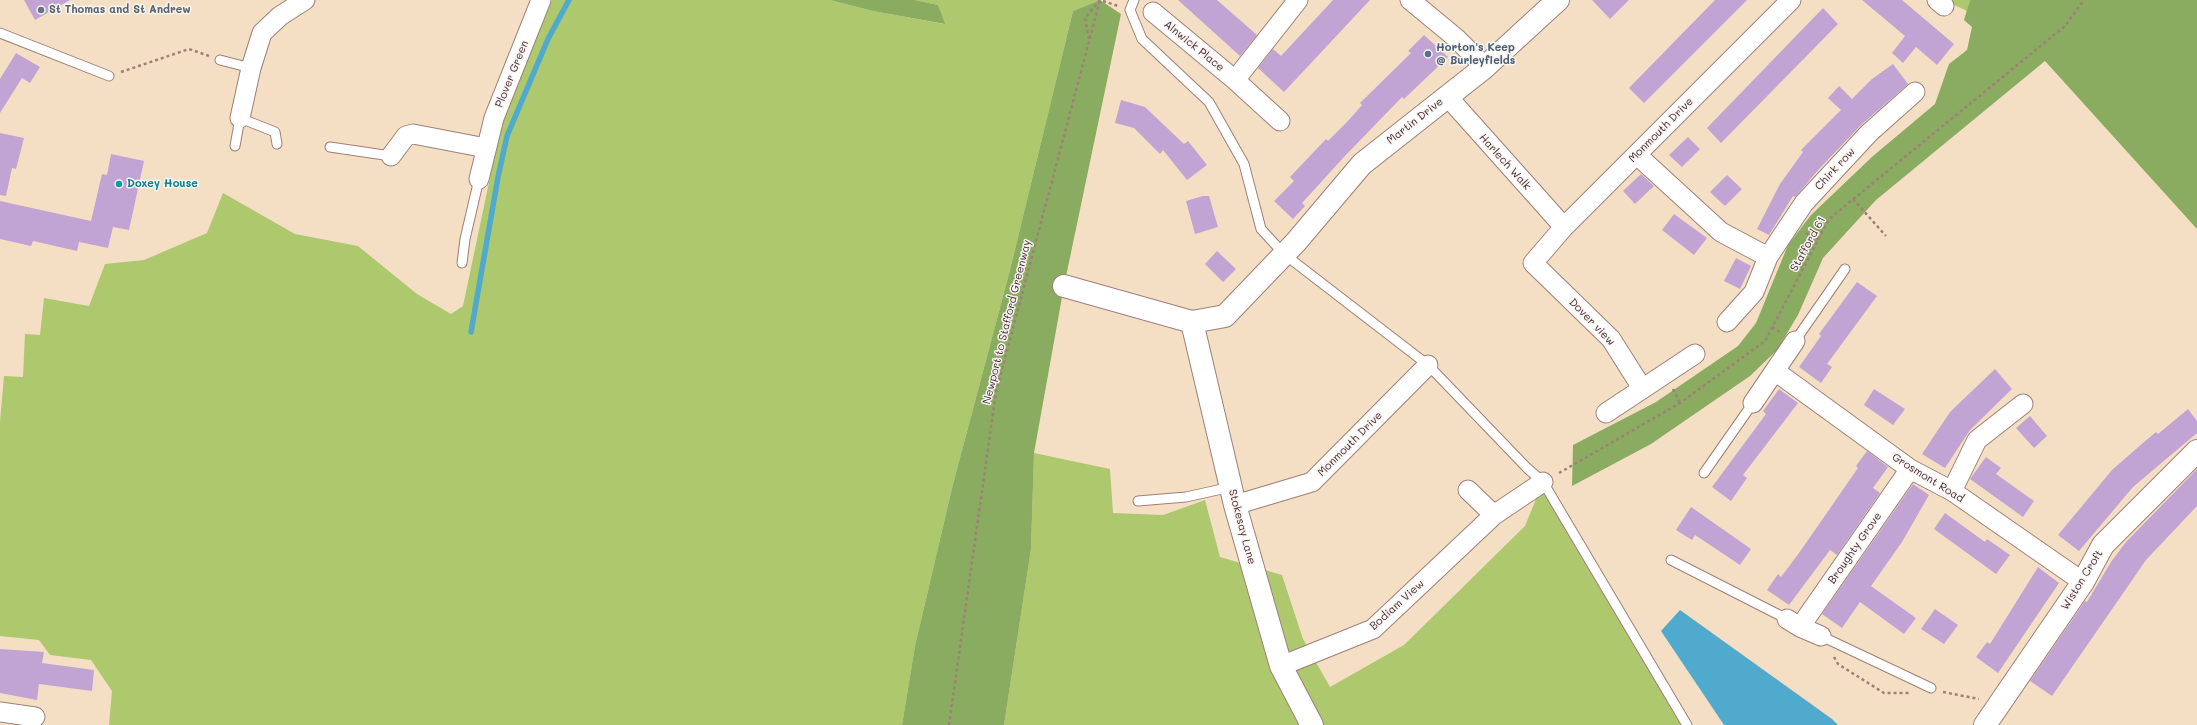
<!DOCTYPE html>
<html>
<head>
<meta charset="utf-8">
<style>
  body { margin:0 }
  canvas { display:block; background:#f4dfc4 }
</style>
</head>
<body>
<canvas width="2197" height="725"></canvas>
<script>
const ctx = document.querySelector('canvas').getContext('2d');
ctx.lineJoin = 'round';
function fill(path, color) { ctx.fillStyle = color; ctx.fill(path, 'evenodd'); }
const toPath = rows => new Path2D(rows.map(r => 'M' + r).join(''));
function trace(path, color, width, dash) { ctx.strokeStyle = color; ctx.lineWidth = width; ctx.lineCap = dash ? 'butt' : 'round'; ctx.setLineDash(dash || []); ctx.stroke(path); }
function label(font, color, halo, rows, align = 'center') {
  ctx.font = font + ' Mali,sans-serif'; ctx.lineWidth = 3; ctx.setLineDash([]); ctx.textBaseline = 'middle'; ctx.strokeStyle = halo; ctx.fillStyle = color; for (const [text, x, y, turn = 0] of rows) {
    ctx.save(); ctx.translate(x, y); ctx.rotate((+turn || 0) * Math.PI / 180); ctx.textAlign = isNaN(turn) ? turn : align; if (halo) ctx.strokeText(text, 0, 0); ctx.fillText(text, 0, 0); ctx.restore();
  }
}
fill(toPath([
  [552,0,830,0,873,11,944,24,938,5,915,0,1100,0,1073,11,1010,270,953,484,915,646,902,725,109,725,112,691,91,660,50,655,39,640,0,636,0,422,4,376,23,377,25,334,40,335,44,298,89,306,105,264,144,260,207,233,223,193,295,234,358,246,417,294,451,314,463,306,500,130],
  [1944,0,1970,0,1967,11],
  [1034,453,1110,469,1113,513,1163,515,1205,500,1220,557,1282,575,1303,639,1330,687,1404,645,1525,526,1543,482,1687,725,1004,725,1031,549]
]), '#aec86e');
fill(toPath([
  [830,0,915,0,938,5,945,24,873,11],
  [1100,0,1121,14,1064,286,1034,453,1031,549,1004,725,902,725,915,646,953,484,1010,270,1073,11],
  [1970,0,2197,0,2197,229,2045,61,1876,200,1823,258,1798,315,1777,350,1750,376,1651,444,1572,486,1573,445,1656,402,1738,346,1756,323,1788,245,1811,215,1873,156,1935,104,1949,64,1967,50,1972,27,1964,20]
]), '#8aac61');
fill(toPath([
  [1680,610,1832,719,1838,725,1724,725,1661,631]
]), '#4faacd');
trace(toPath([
  [471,332,498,177,507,136,548,39,569,0]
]), '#4faacd', 5.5);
fill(toPath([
  [24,0,70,0,35,20],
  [1178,0,1217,0,1257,35,1240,56],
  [1333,0,1370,0,1284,92,1258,68,1273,49,1281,56],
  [1592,0,1629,0,1610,19],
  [1715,0,1747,0,1644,103,1629,88],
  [1862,0,1902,0,1954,44,1937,65,1916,47,1903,63,1892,53,1905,36],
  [1823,8,1838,24,1721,143,1707,128],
  [1424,35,1448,57,1404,99,1402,97,1344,157,1302,203,1305,206,1293,219,1274,201,1294,181,1290,177,1326,139,1328,141,1348,121,1362,105,1360,103,1411,53,1408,51],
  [16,53,40,67,30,83,22,78,0,113,0,79],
  [1893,64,1908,84,1861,125,1820,168,1795,197,1793,196,1769,235,1757,229,1780,184,1803,152,1801,150,1841,110,1828,98,1839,86,1852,99,1872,79],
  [1121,100,1145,107,1184,144,1188,141,1207,165,1187,180,1163,150,1160,154,1134,128,1115,123],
  [0,133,24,138,16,169,12,168,6,196,0,195],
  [1688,137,1700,149,1682,167,1669,155],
  [111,154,144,161,129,230,113,227,108,248,79,242,77,251,33,241,31,246,0,239,0,201,91,221,102,174,107,175],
  [1641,174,1654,186,1635,204,1623,191],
  [1727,175,1742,189,1725,206,1710,192],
  [1203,196,1209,196,1218,227,1195,234,1186,201],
  [1674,214,1707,238,1694,255,1662,230],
  [1217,251,1236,269,1223,282,1205,264],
  [1736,258,1751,266,1740,289,1724,281],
  [1857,282,1877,296,1827,364,1832,367,1821,383,1799,367,1821,336,1819,334],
  [1995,369,2012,389,1970,430,1945,468,1922,454,1950,412],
  [1779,389,1798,403,1743,475,1747,478,1731,501,1712,487,1766,414,1763,411],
  [1874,389,1905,409,1893,425,1864,405],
  [2188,409,2197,421,2197,433,2133,487,2079,551,2058,535,2112,470,2144,442,2156,432,2158,434],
  [2030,416,2047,436,2034,448,2016,428],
  [1867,451,1888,467,1873,488,1880,493,1837,555,1830,550,1789,605,1767,590,1778,574,1781,577,1799,553,1858,468,1856,466],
  [1986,457,2001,468,1996,474,2034,501,2023,517,1970,479],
  [2197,469,2197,506,2146,560,2052,696,2030,681,2085,601,2087,602,2111,562,2126,542],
  [1913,484,1929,495,1902,542,1871,586,1916,618,1904,634,1860,602,1842,628,1822,614],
  [1691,507,1751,549,1740,565,1695,535,1692,540,1676,530],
  [1945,513,1985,542,1987,539,2010,555,1996,574,1934,529],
  [2038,567,2059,583,1998,673,1976,657,1987,642,1990,644],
  [1935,609,1958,625,1944,644,1921,629],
  [0,649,44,652,42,663,94,670,92,691,39,684,37,700,0,693]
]), '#c2a4d4');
const service = toPath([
  [1134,0,1130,10,1142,39,1209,102,1244,164,1261,229,1284,254,1428,365,1527,468,1543,482,1687,725],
  [0,33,109,76],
  [220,60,251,68],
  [235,146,240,118,275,132,277,144],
  [330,147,391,156],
  [462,263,465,239,479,179],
  [1795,341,1845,269],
  [1704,473,1753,403],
  [1138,501,1186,497,1231,487],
  [1671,560,1787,619],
  [1821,636,1931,688]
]);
const minor = toPath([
  [1410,0,1456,38,1485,67],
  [1937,0,1944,6],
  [1153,12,1235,80,1280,121],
  [1235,80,1298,0],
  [1447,96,1564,227],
  [240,118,251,68,262,33,280,16,305,0],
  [1637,155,1721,232,1768,257],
  [391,156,406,136,413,134,486,148],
  [479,179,494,118,541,0],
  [1727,322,1754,292,1768,257,1804,203,1869,133,1915,92],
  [1775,371,1910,469,1952,491,2083,582],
  [1642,388,1611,339,1533,263,1564,227,1791,0],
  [1753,403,1795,341],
  [1606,413,1695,354],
  [1468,490,1494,515],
  [1952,491,1977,440,2023,404],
  [1235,505,1312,482,1428,365],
  [1787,619,1800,627,1821,636],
  [1800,627,1910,469],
  [1281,666,1373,629,1494,515,1543,482],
  [0,712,35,717]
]);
const tertiary = toPath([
  [1064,286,1192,322,1225,316,1296,242,1362,164,1485,67,1558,0],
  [1192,322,1235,505,1281,666,1312,725],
  [1985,725,2083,582,2103,545,2197,451]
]);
trace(service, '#9f7f78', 11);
trace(minor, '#9f7f78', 21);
trace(tertiary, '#9f7f78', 24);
trace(toPath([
  [1089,39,1085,18,1100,0,1118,6],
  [121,72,189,49,209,56],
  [1853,199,1886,236],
  [1806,233,1818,240],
  [1772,327,1780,332],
  [1673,389,1680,403],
  [1559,473,1680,403,1765,341,1829,219,2065,26,2084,0],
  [1834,657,1838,664,1884,693,1909,693],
  [1943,692,1979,699],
  [949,725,996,392,1100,0]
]), '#9f7f78', 2.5, [3, 3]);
trace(service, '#fff', 9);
trace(minor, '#fff', 19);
trace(tertiary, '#fff', 22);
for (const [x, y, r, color] of [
  [41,10,4,"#6b7280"],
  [1428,54,4,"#5c6f8a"],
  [119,184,4,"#0f9aa8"]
]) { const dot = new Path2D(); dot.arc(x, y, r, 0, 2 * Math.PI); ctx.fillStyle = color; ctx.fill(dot); trace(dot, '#f6f6f2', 1.5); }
label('bold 11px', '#5b616d', '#f6f6f2', [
  ["St Thomas and St Andrew",49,10]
], 'left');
label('11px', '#4a1f2b', '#f6f6f2', [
  ["Alnwick Place",1194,46,39],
  ["Plover Green",512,74,-68],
  ["Martin Drive",1415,121,-38],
  ["Monmouth Drive",1661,130,-45],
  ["Harlech Walk",1505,162,48],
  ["Chirk row",1835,169,-47],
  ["Stafford 61",1808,244,-61],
  ["Newport to Stafford Greenway",1007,322,-76],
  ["Dover view",1592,322,46],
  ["Monmouth Drive",1350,444,-45],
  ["Grosmont Road",1928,478,32],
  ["Stokesay Lane",1242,527,75],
  ["Broughty Grove",1855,548,-55],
  ["Wiston Croft",2082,580,-58],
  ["Bodiam View",1397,605,-42]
]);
label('bold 11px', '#4e5e75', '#f6f6f2', [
  ["Horton's Keep",1436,48],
  ["@ Burleyfields",1436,61]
], 'left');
label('bold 11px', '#0d838f', '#f6f6f2', [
  ["Doxey House",127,184]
], 'left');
</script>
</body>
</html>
